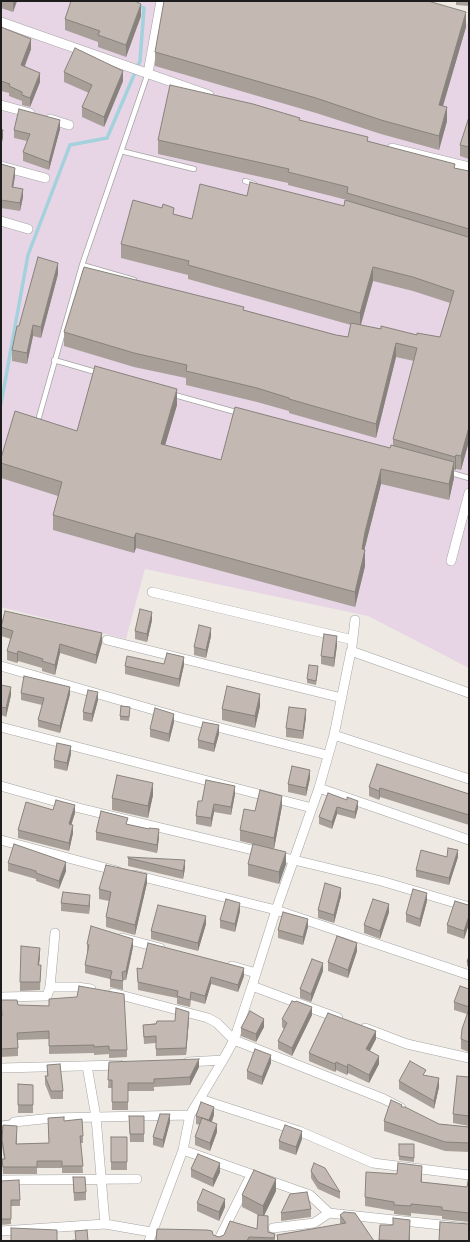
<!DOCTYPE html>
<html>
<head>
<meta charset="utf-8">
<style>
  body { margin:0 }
  #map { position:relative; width:470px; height:1242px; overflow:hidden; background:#eeeae3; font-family:"Asap Condensed",sans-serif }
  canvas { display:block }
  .frame { position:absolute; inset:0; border:2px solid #1d1d1d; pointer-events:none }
</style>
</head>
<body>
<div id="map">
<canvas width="470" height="1242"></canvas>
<div class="frame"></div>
</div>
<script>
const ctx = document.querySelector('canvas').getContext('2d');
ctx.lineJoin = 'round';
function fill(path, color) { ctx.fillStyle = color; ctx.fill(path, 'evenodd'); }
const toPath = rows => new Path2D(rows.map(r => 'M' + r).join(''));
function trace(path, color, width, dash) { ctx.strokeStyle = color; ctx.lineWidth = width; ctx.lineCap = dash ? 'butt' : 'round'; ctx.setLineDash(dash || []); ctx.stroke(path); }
fill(toPath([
  [1,1,387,1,469,24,469,668,368,616,145,569,126,639,1,607]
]), '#e7d5e5');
trace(toPath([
  [1,404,28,255,70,145,107,138,140,61,144,8,137,5]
]), '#a3d1dc', 3.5);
const lane = toPath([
  [121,151,194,169],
  [245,181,254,184],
  [82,265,134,280],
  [54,360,99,373],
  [171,394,239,413],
  [39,417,82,265,148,73],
  [448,472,469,478],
  [1,1124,14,1122]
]);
const street = toPath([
  [1,22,209,95],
  [148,73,161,1],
  [1,105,30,113],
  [50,119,69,125],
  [392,148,469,167],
  [1,166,45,178],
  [1,221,28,229],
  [451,561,469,493],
  [152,592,353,640],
  [107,640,342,698],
  [352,646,355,620],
  [1,666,182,718,327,755],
  [1,727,312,808],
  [334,735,469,779],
  [1,786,79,808,381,881,469,907],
  [319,788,469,840],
  [1,840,117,871],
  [135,875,276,910,469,975],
  [122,938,160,948],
  [232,966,256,973],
  [252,986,276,910,319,788,334,735,351,651,469,693],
  [50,987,77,987,91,989],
  [113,993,208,1018,217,1023,234,1040,384,1099,401,1108],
  [1,997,47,996,50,987,55,933],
  [365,1028,407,1044,469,1058],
  [188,1062,223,1060],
  [87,1066,96,1117,105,1224],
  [1,1068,120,1065],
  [200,1099,299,1131,373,1163,469,1175],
  [14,1122,52,1118,190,1115],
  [183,1150,310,1195,329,1213,469,1228],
  [1,1180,137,1179],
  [273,1228,314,1223,329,1213],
  [1,1231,105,1224,151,1232],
  [149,1241,183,1150,190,1115,223,1060,234,1040,252,986,338,1018],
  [218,1241,251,1175]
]);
trace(lane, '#a4a4a4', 6);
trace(street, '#a4a4a4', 10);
trace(lane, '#fff', 4.5);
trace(street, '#fff', 9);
fill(toPath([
  [1,1,17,1,13,12,1,8],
  [456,1,469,1,469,6,456,5],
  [141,16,126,57,98,47,98,42,65,30,65,19],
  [1,27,31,49,25,66,40,82,30,107,22,105,22,101,9,96,9,93,1,91],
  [466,27,443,106,447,121,439,150,381,134,316,113,155,66,155,52],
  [64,72,123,81,104,127,82,117,82,107,89,93,64,82],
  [469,117,469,159,460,156,460,145],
  [300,120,455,168,469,171,469,441,461,470,456,469,455,470,454,470,454,478,449,500,381,484,365,547,364,550,365,566,355,607,136,548,134,553,53,530,53,515,58,496,1,478,1,458,77,431,177,405,165,445,221,460,390,448,393,446,393,439,414,361,396,357,376,438,289,413,289,411,257,402,186,385,186,378,134,367,64,346,64,332,244,310,336,335,348,337,351,325,188,279,188,275,121,258,121,244,174,214,192,219,247,196,344,206,347,200,288,185,288,183,158,154,158,140],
  [373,281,413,291,450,303,440,337,417,335,381,329,361,325],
  [60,129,49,170,23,161,23,152,27,141,14,138,14,130],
  [1,164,15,176,13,187,23,197,20,211,1,208],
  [58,274,41,338,33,336,27,364,12,361,12,350],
  [152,620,147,642,135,639,135,631],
  [1,626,102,643,96,664,60,653,55,675,42,671,42,668,18,661,17,663,7,660,7,651,11,639,1,636],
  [211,636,206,658,194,655,194,647],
  [337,645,334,667,321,664,321,656],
  [164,664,184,665,179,687,125,674,125,666],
  [318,670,316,685,307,683,307,679],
  [1,685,11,695,6,717,1,715],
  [21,693,70,694,60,733,38,727,38,720,42,705,21,700],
  [98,700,92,722,83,720,83,712],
  [260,706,255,728,222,720,222,709],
  [130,711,129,721,120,720,120,716],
  [306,717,303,739,286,737,286,728],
  [174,722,169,742,150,737,150,729],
  [219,734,214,752,198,748,198,740],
  [71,754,67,771,54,768,54,760],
  [310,778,306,796,288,792,288,784],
  [369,787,469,794,469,825,380,797,379,800,369,796],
  [328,793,358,808,355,819,337,814,332,829,319,824,319,817],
  [235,794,231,815,214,812,211,827,196,824,196,816,202,801],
  [153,795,148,818,112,810,112,798],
  [282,806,274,849,240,841,240,830,255,811],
  [53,810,75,813,71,825,73,833,69,851,18,838,18,830],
  [128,825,159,837,157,853,96,840,96,832],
  [128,857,185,868,183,879,128,866],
  [447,857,458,857,449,885,416,877,416,870],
  [8,863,66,871,59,889,36,881,36,879,8,871],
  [248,864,286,864,279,884,248,876],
  [147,883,135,935,106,927,106,917,109,901,99,899,99,889],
  [341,896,334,923,318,918,318,910],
  [427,901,420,927,406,922,406,914],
  [61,903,90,903,89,914,61,911],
  [469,904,469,924,464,939,447,933,447,925,468,905],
  [240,911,235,932,220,928,220,920],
  [389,912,380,939,364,933,364,925],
  [206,924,198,951,151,939,151,931],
  [308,927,303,945,278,938,278,930],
  [87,944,133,947,126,980,123,980,123,990,110,987,110,979,85,973,85,965,88,953,87,953],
  [357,951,348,978,328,971,328,962],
  [40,956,39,965,41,965,40,990,20,991,20,982],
  [469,956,469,967,467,966,467,962],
  [137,968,142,969,244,976,238,992,211,984,205,1004,191,1000,190,1007,177,1004,177,998,138,990],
  [323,971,311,1002,300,998,300,989],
  [469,989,469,1052,461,1049,461,1039,467,1014,454,1010,454,1002],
  [1,1000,18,1005,127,1050,127,1057,109,1058,109,1054,94,1055,94,1053,49,1054,49,1039,18,1040,18,1056,1,1057,1,1016,2,1016],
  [295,1002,312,1015,292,1056,278,1049,278,1041,284,1029,282,1027,282,1019],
  [189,1019,186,1055,156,1056,156,1043,144,1044,143,1025],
  [264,1027,256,1042,241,1036,241,1028],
  [376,1039,370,1051,379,1064,369,1083,348,1073,347,1075,336,1070,335,1072,309,1061,309,1053],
  [109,1062,199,1067,190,1085,154,1087,154,1091,128,1091,128,1110,112,1110,112,1088,108,1088],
  [271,1063,262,1085,247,1079,247,1071],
  [47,1065,63,1091,63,1099,51,1099,45,1084,45,1076,47,1076],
  [469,1077,469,1126,453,1123,453,1114],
  [399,1081,439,1087,434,1109,399,1089],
  [18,1084,33,1085,33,1113,18,1113],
  [402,1107,439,1124,469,1127,469,1152,445,1151,384,1131,384,1121],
  [214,1115,212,1122,217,1132,210,1151,195,1145,195,1137,200,1125,196,1124,196,1116],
  [129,1116,144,1116,144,1142,130,1142],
  [48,1118,64,1121,83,1136,83,1143,81,1143,83,1173,62,1173,62,1168,37,1168,37,1174,3,1174,2,1159,4,1159,2,1146,3,1125,17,1133,17,1144,49,1143],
  [170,1122,163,1148,153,1145,153,1137],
  [111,1137,127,1137,127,1170,111,1170],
  [302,1139,296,1155,279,1149,279,1141],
  [414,1144,414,1162,399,1160,399,1156],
  [191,1169,220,1172,213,1187,191,1177],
  [311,1171,340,1192,340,1199,318,1189,311,1178],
  [397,1174,422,1175,422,1182,467,1187,469,1176,469,1222,442,1219,442,1216,411,1213,411,1216,394,1214,394,1211,365,1206,365,1197],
  [73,1177,86,1192,86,1200,74,1201],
  [1,1181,20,1200,20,1206,11,1206,11,1224,1,1225],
  [276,1191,264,1215,268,1232,275,1234,275,1241,156,1241,213,1235,219,1237,257,1229,258,1215,242,1207,242,1195],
  [197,1203,225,1207,219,1221,197,1211],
  [311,1209,311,1217,281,1221,281,1213],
  [340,1215,374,1241,277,1241,277,1235,341,1224,340,1223],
  [380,1225,410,1228,410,1241,379,1241]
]), '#a89f99');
fill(toPath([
  [13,1,17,1,13,12],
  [141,4,141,16,126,57,126,45],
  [466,12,466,27,439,119,439,105],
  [31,39,31,49,21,75,21,65],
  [123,71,123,81,104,127,104,117],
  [40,73,40,82,30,107,30,98],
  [447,107,447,121,439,150,439,136],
  [60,120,60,129,49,170,49,162],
  [3,130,3,138,1,146,1,137],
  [15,168,15,176,12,195,12,187],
  [23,189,23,197,20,211,20,203],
  [58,263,58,274,41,338,41,327],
  [373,267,373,281,360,327,360,313],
  [33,325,33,336,27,364,27,353],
  [396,343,396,357,376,438,376,424],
  [177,389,177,405,161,459,161,444],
  [469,427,469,441,461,470,461,456],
  [456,455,456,469,455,470,455,457],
  [454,462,454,478,449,500,449,484],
  [381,469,381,484,365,547,362,565,362,549,365,532],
  [136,533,136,548,134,553,134,538],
  [365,550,365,566,355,607,355,592],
  [152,612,152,620,147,642,147,634],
  [211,628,211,636,206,658,206,650],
  [102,633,102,643,96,664,96,655],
  [337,636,337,645,334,667,334,658],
  [60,644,60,653,55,675,55,665],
  [18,651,18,661,17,663,17,654],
  [184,657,184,665,179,687,179,679],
  [11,687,11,695,6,717,6,708],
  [70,687,70,694,60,733,60,726],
  [98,692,98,700,92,722,92,714],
  [260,694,260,706,255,728,255,716],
  [306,709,306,717,303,739,303,731],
  [174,714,174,722,169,742,169,734],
  [219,725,219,734,214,752,214,744],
  [71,746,71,754,67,771,67,763],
  [310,770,310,778,306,796,306,788],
  [153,783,153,795,148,818,148,806],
  [235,786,235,794,231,815,231,807],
  [380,788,380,797,379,800,379,791],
  [282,796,282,806,274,849,274,838],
  [358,801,358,808,355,819,355,812],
  [214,804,214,812,211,827,211,818],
  [75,805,75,813,69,832,69,824],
  [337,807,337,814,332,829,332,822],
  [73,825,73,833,69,851,69,843],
  [159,829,159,837,157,853,157,845],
  [458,850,458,857,449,885,449,878],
  [286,852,286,864,279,884,279,872],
  [185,860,185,868,183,879,183,871],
  [66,862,66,871,59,889,59,881],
  [147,874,147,883,135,935,135,925],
  [341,888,341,896,334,923,334,915],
  [427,893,427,901,420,927,420,919],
  [90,895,90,903,89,914,89,906],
  [240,903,240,911,235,932,235,924],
  [389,904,389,912,380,939,380,931],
  [206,916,206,924,198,951,198,943],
  [469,916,469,924,464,939,464,931],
  [308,919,308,927,303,945,303,937],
  [133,939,133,947,126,980,126,971],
  [357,943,357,951,348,978,348,970],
  [40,948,40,956,38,973,38,965],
  [323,963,323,971,311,1002,311,994],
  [244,968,244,976,238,992,238,985],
  [211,977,211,984,205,1004,205,996],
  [312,1007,312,1015,292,1056,292,1048],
  [189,1012,189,1019,186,1055,186,1048],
  [264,1019,264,1027,256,1042,256,1034],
  [376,1031,376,1039,366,1057,366,1049],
  [271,1055,271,1063,262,1085,262,1077],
  [379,1056,379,1064,369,1083,369,1075],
  [199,1059,199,1067,190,1085,190,1077],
  [336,1062,336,1070,335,1072,335,1064],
  [348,1064,348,1073,347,1075,347,1067],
  [439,1078,439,1087,434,1109,434,1101],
  [214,1107,214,1115,209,1128,209,1120],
  [170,1114,170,1122,163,1148,163,1140],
  [217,1124,217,1132,210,1151,210,1143],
  [302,1131,302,1139,296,1155,296,1147],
  [220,1163,220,1172,213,1187,213,1179],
  [276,1179,276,1191,263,1218,263,1206],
  [225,1199,225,1207,219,1221,219,1212]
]), '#88827d');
const building = toPath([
  [71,1,135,1,141,4,126,45,98,35,100,31,65,19,71,1],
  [164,1,428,1,466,12,439,105,447,107,439,136,381,120,316,98,155,52,164,1],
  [1,27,31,39,21,65,40,73,30,98,22,95,22,92,9,86,10,84,1,81,1,27],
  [75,48,123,71,104,117,82,107,92,85,64,72,75,48],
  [170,85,253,104,300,118,299,120,368,137,367,141,455,164,454,168,469,171,469,229,347,193,348,187,288,172,289,169,158,140,170,85],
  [19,109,60,120,49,162,23,152,30,134,14,130,19,109],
  [469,117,469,147,460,145,469,117],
  [1,129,3,130,1,137,1,129],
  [1,164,15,168,12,187,23,189,20,203,1,200,1,164],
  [250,182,344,206,345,200,468,237,469,236,469,427,461,456,456,455,455,457,393,439,417,348,396,343,376,424,289,399,289,398,257,388,186,371,187,365,134,353,64,332,84,267,244,307,243,310,336,335,348,337,351,323,381,329,381,326,417,335,417,333,440,337,454,291,413,277,373,267,360,313,188,265,189,261,121,244,133,200,162,208,163,204,174,208,173,214,192,219,200,184,247,196,250,182],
  [38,257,58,263,41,327,33,325,27,353,12,350,17,326,19,326,38,257],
  [95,366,177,389,161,444,221,460,235,407,390,448,391,445,454,462,449,484,381,469,365,532,362,549,365,550,355,592,136,533,134,538,53,515,62,482,1,463,1,458,15,411,77,431,95,366],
  [140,609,152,612,147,634,135,631,140,609],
  [5,611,102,633,96,655,60,644,55,665,42,661,43,659,18,651,17,654,7,651,13,631,1,627,5,611],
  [199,625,211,628,206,650,194,647,199,625],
  [324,634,337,636,334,658,321,656,324,634],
  [167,653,184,657,179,679,125,666,127,656,164,664,167,653],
  [309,665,318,666,316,681,307,679,309,665],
  [24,676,70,687,60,726,38,720,44,698,21,693,24,676],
  [1,685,11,687,6,708,1,707,1,685],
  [227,686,260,694,255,716,222,709,227,686],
  [88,690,98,692,92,714,83,712,88,690],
  [121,706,130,707,129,717,120,716,121,706],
  [289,707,306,709,303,731,286,728,289,707],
  [155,708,174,714,169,734,150,729,155,708],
  [203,722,219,725,214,744,198,740,203,722],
  [57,743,71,746,67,763,54,760,57,743],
  [377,764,469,794,469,815,380,788,379,791,369,787,377,764],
  [292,766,310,770,306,788,288,784,292,766],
  [117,775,153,783,148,806,112,798,117,775],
  [206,780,235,786,231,807,214,804,211,818,196,816,198,801,202,801,206,780],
  [260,790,282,796,274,838,240,830,244,809,255,811,260,790],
  [328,793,347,800,347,797,358,801,355,812,337,807,332,822,319,817,328,793],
  [56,800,75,805,69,824,73,825,69,843,18,830,26,802,53,810,56,800],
  [101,811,128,818,126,824,149,829,149,828,159,829,157,845,96,832,101,811],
  [14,844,66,862,59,881,36,873,36,871,8,863,14,844],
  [253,844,286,852,279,872,248,864,253,844],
  [448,848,458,850,449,878,416,870,421,850,447,857,448,848],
  [128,857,185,860,183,871,128,858,128,857],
  [106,865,147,874,135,925,106,917,111,892,99,889,106,865],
  [325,883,341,888,334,915,318,910,325,883],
  [413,889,427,893,420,919,406,914,413,889],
  [63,892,90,895,89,906,61,903,63,892],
  [226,899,240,903,235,924,220,920,226,899],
  [373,899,389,904,380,931,364,925,373,899],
  [455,901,468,905,469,904,469,916,464,931,447,925,455,901],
  [158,905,206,916,198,943,151,931,158,905],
  [283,912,308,919,303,937,278,930,283,912],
  [91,926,133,939,126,971,122,972,123,981,110,979,112,971,85,965,89,945,87,944,91,926],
  [337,936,357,943,348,970,328,962,337,936],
  [148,943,244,968,238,985,211,977,205,996,191,992,190,1000,177,996,178,991,138,982,137,968,142,969,148,943],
  [21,946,40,948,38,965,41,965,40,982,20,982,21,946],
  [469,956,469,962,467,962,469,956],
  [312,959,323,963,311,994,300,989,312,959],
  [79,986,124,994,127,1050,109,1050,109,1046,94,1047,94,1045,49,1046,49,1031,17,1033,18,1048,1,1049,1,1016,2,1016,1,1000,17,1000,18,1005,49,1006,49,999,77,997,79,986],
  [460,986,469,989,469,1007,454,1002,460,986],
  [292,1001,295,1002,296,1001,312,1007,292,1048,278,1041,287,1023,282,1019,292,1001],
  [176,1008,189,1012,186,1048,156,1049,156,1036,144,1037,143,1025,156,1024,157,1021,175,1021,176,1008],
  [469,1009,469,1042,461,1039,462,1029,469,1009],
  [250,1011,264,1019,256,1034,241,1028,250,1011],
  [328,1013,376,1031,366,1049,379,1056,369,1075,348,1064,347,1067,336,1062,335,1064,309,1053,328,1013],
  [255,1049,271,1055,262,1077,247,1071,255,1049],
  [199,1059,190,1077,154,1079,154,1083,128,1083,128,1102,112,1102,112,1080,108,1080,109,1062,199,1059],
  [410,1061,426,1070,423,1075,439,1078,434,1101,399,1081,410,1061],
  [60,1064,63,1091,51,1091,45,1076,48,1076,47,1065,60,1064],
  [457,1076,469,1077,469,1116,453,1114,457,1076],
  [18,1084,33,1085,33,1105,18,1105,18,1084],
  [391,1100,402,1105,401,1107,405,1107,439,1124,469,1127,469,1143,445,1142,384,1121,391,1100],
  [201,1102,214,1107,209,1120,196,1116,201,1102],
  [160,1114,170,1114,163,1140,153,1137,160,1114],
  [129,1116,144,1116,144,1134,130,1134,129,1116],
  [64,1117,64,1121,82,1119,83,1136,80,1136,83,1166,62,1166,62,1161,37,1161,37,1167,3,1167,2,1159,5,1159,2,1139,3,1125,17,1126,16,1144,49,1143,48,1118,64,1117],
  [202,1118,217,1124,210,1143,195,1137,202,1118],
  [285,1125,302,1131,296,1147,279,1141,285,1125],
  [111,1137,127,1137,127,1162,111,1162,111,1137],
  [399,1144,414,1144,414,1158,399,1156,399,1144],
  [198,1154,220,1163,213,1179,191,1169,198,1154],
  [314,1163,325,1168,340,1192,318,1182,311,1171,314,1163],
  [398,1163,422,1166,421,1182,467,1187,469,1176,469,1213,442,1210,442,1207,411,1204,411,1206,394,1205,394,1202,365,1197,366,1172,397,1174,398,1163],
  [254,1170,276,1179,263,1206,242,1195,254,1170],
  [73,1177,85,1177,86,1192,74,1193,73,1177],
  [19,1180,20,1200,11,1200,11,1219,1,1219,1,1181,19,1180],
  [203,1189,225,1199,219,1212,197,1203,203,1189],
  [307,1192,311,1209,281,1213,290,1194,307,1192],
  [344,1212,355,1213,374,1241,278,1241,277,1235,346,1223,340,1215,344,1212],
  [258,1215,268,1216,268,1232,275,1234,274,1238,249,1237,247,1241,156,1241,157,1229,207,1230,212,1231,213,1235,219,1237,224,1235,230,1221,257,1229,258,1215],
  [393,1218,410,1220,409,1241,379,1240,380,1225,393,1225,393,1218],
  [440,1222,469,1224,469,1241,439,1241,440,1222],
  [11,1228,57,1230,57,1241,11,1241,11,1228],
  [87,1230,88,1241,65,1241,76,1240,75,1231,87,1230]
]);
fill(building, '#c3b9b2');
trace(building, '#88827d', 1);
</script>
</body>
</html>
